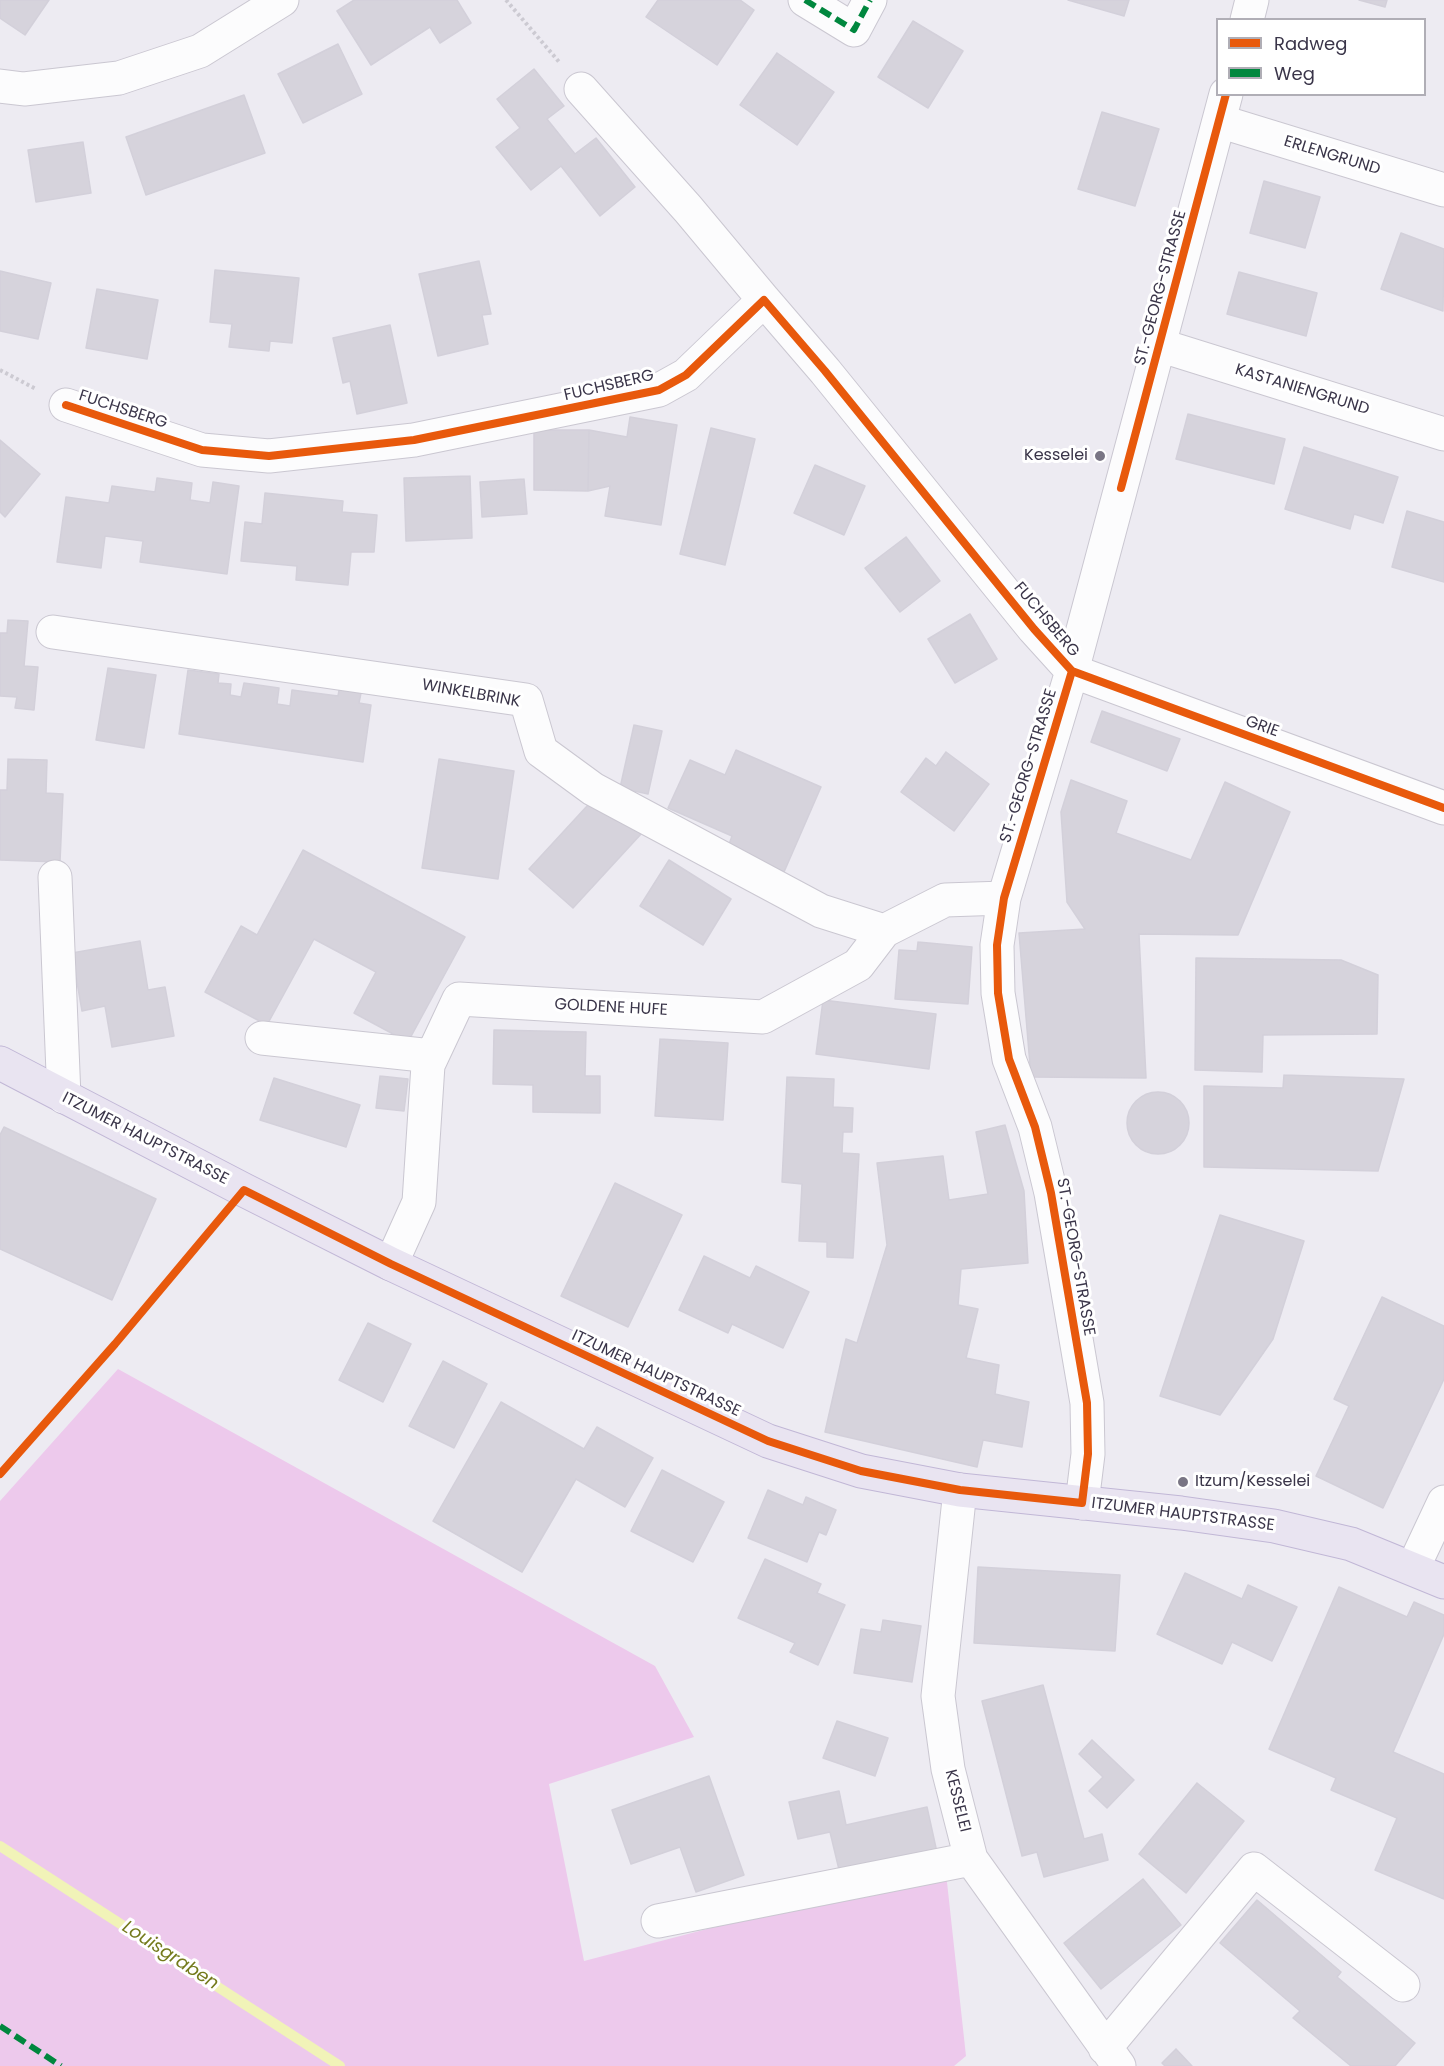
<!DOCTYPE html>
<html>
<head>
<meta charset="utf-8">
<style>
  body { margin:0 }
  #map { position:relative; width:1444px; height:2066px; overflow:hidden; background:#edebf2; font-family:Poppins,sans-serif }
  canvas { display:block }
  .legend { position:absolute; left:1216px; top:18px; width:210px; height:78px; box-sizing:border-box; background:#fff; border:2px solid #b0aeb6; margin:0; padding:8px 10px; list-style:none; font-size:18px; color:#3a3549 }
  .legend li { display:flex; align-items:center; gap:12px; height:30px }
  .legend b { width:30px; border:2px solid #b0aeb6 }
</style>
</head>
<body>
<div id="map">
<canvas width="1444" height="2066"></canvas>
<ul class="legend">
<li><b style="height:8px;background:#e8590c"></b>Radweg</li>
<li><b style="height:8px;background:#00873e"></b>Weg</li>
</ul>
</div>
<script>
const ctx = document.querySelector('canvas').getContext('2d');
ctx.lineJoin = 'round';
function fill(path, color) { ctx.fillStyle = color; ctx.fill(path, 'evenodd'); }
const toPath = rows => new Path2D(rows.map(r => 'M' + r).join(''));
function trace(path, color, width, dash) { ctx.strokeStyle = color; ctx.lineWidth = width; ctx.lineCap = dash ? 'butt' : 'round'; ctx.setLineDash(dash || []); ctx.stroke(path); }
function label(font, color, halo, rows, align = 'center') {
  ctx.font = font + ' Poppins,sans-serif'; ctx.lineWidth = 6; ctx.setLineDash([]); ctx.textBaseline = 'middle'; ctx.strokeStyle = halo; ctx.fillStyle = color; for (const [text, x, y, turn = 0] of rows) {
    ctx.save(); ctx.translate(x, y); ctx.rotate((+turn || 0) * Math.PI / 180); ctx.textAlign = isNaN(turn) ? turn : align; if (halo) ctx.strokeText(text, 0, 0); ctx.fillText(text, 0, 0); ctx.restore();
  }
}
fill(toPath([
  [118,1369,655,1666,694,1737,549,1784,584,1961,834,1896,946,1873,966,2056,954,2066,0,2066,0,1501]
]), '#edc9ec');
trace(toPath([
  [0,1846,340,2066]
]), '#f1f3b8', 10);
const building = toPath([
  [0,0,49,0,25,35,0,18,0,0],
  [354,0,457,0,471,23,440,43,430,27,371,65,337,11,354,0],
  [658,0,740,0,754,10,717,65,646,17,658,0],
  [1068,0,1129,0,1124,16,1068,0],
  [1359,0,1387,0,1385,7,1359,0],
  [913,21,963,51,928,108,878,77,913,21],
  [338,44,362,94,303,123,278,74,338,44],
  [777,53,834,92,797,145,740,105,777,53],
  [534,69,564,106,547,119,575,154,596,138,635,187,600,216,561,166,531,190,496,147,520,128,497,99,534,69],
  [244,95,265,153,146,195,126,137,244,95],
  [1102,112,1159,129,1135,206,1078,189,1102,112],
  [83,142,91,193,36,202,28,150,83,142],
  [1264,181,1320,197,1305,248,1250,233,1264,181],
  [1401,233,1444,249,1443,311,1381,289,1401,233],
  [479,261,491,314,482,315,488,344,438,356,419,274,479,261],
  [215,270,299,278,292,343,270,341,269,351,229,347,232,324,210,322,215,270],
  [0,271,51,283,38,339,0,331,0,271],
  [1239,272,1317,293,1306,336,1227,314,1239,272],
  [97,289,158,300,147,359,86,348,97,289],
  [390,325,407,403,357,414,350,381,343,383,333,338,390,325],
  [1188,414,1285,439,1274,484,1176,459,1188,414],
  [630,417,677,425,661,525,605,516,610,486,588,491,589,430,627,437,630,417],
  [711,428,755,439,725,565,680,554,711,428],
  [534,430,589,430,588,491,534,490,534,430],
  [0,440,40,474,5,517,0,512,0,440],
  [1304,447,1398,477,1383,523,1354,514,1350,529,1285,509,1304,447],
  [815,465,865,486,844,535,794,513,815,465],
  [470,476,472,538,406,541,404,478,470,476],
  [157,478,192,483,190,500,210,503,213,482,239,486,227,574,140,562,143,541,105,536,101,568,57,562,66,497,109,503,112,486,155,492,157,478],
  [524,479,527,514,482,517,480,482,524,479],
  [265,493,343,501,342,512,377,515,374,552,351,552,348,585,296,580,297,566,241,561,245,522,262,524,265,493],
  [1407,511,1444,522,1444,582,1392,567,1407,511],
  [906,537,940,581,900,612,865,568,906,537],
  [970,614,997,659,955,683,928,639,970,614],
  [8,620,28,621,24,666,38,667,34,710,15,708,17,697,0,696,0,633,7,633,8,620],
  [108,668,156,675,144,748,96,740,108,668],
  [188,670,219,674,218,683,231,684,230,695,241,697,244,683,279,688,277,704,290,706,292,690,338,696,340,685,362,688,359,703,371,705,363,762,179,734,188,670],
  [1102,711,1180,739,1167,771,1091,742,1102,711],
  [634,725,662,731,648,794,620,788,634,725],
  [736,750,821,787,784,872,728,847,732,836,668,808,690,760,725,775,736,750],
  [946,752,989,784,954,831,901,792,926,758,936,766,946,752],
  [8,759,47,760,46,793,63,794,60,862,0,860,0,790,7,790,8,759],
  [439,759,514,771,498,879,422,868,439,759],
  [1071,780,1127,801,1116,833,1191,860,1225,782,1290,812,1238,935,1139,934,1146,1078,1031,1077,1019,933,1085,929,1067,902,1061,812,1071,780],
  [599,793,642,833,573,908,529,869,599,793],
  [303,850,465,937,408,1042,354,1013,376,972,314,939,267,1025,205,992,241,926,257,935,303,850],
  [669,860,731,899,703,945,640,906,669,860],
  [140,941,148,990,165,987,174,1036,112,1047,105,1006,82,1011,72,953,140,941],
  [918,942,972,947,968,1004,895,999,899,950,917,951,918,942],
  [1196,958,1341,960,1378,975,1377,1034,1263,1035,1262,1072,1195,1070,1196,958],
  [823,1000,936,1014,929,1069,816,1054,823,1000],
  [494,1030,586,1032,585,1076,600,1076,600,1113,533,1112,533,1085,493,1084,494,1030],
  [660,1039,728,1043,723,1120,655,1116,660,1039],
  [1284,1075,1404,1079,1378,1171,1204,1167,1204,1086,1283,1088,1284,1075],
  [380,1076,408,1079,404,1111,376,1108,380,1076],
  [787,1077,834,1079,833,1107,853,1108,852,1132,843,1132,842,1153,859,1154,853,1258,827,1257,827,1242,799,1241,802,1184,782,1182,787,1077],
  [274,1078,360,1105,346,1147,260,1120,274,1078],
  '1127 1123a31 31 0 1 1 62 0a31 31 0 1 1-62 0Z',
  [1005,1125,1024,1191,1028,1263,961,1269,958,1305,978,1309,966,1358,999,1365,995,1394,1029,1402,1022,1447,983,1440,977,1467,825,1432,846,1339,857,1343,887,1245,877,1163,943,1156,949,1200,988,1194,976,1132,1005,1125],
  [4,1127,156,1199,112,1300,0,1249,0,1135,4,1127],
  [615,1183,682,1215,628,1327,561,1296,615,1183],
  [1220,1215,1304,1241,1273,1339,1220,1415,1160,1396,1220,1215],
  [704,1256,750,1278,756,1266,809,1292,783,1348,732,1324,728,1333,679,1310,704,1256],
  [1382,1297,1444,1326,1444,1379,1383,1508,1316,1476,1349,1406,1334,1399,1382,1297],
  [368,1323,411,1344,383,1402,339,1380,368,1323],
  [443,1361,487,1384,454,1448,409,1426,443,1361],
  [501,1402,584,1449,597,1427,653,1458,625,1507,576,1479,522,1572,433,1521,501,1402],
  [662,1470,724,1502,693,1562,631,1531,662,1470],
  [768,1490,803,1505,806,1497,836,1510,826,1535,819,1532,807,1562,748,1538,768,1490],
  [765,1559,821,1584,817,1593,845,1605,818,1665,790,1652,795,1643,738,1618,765,1559],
  [978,1567,1120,1575,1115,1651,974,1643,978,1567],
  [1185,1573,1242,1599,1248,1585,1297,1607,1272,1661,1232,1642,1222,1664,1157,1634,1185,1573],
  [1339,1587,1407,1617,1414,1602,1444,1615,1444,1634,1393,1752,1444,1774,1444,1899,1375,1870,1397,1818,1331,1790,1336,1778,1269,1749,1339,1587],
  [883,1620,921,1626,912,1682,854,1673,861,1629,881,1632,883,1620],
  [1043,1685,1084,1839,1102,1834,1108,1860,1044,1877,1037,1852,1022,1856,982,1701,1043,1685],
  [837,1721,888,1738,875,1776,823,1758,837,1721],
  [1092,1740,1134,1780,1107,1808,1089,1791,1103,1777,1079,1754,1092,1740],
  [709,1776,744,1875,696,1892,680,1847,631,1864,612,1810,709,1776],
  [1197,1783,1244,1821,1186,1893,1139,1854,1197,1783],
  [839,1791,846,1825,927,1807,938,1857,841,1878,830,1832,798,1839,789,1802,839,1791],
  [1143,1879,1181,1925,1101,1989,1064,1943,1143,1879],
  [1257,1900,1341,1972,1337,1977,1415,2043,1395,2066,1351,2066,1293,2018,1300,2011,1220,1943,1257,1900],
  [1176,2049,1192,2066,1165,2066,1162,2063,1176,2049]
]);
fill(building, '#d6d3dc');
trace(building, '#d3d0da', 1.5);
const minor = toPath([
  [805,0,854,30,870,0],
  [1247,20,1252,0],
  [0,86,24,89,119,78,200,51,282,0],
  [581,89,688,209,764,300],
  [1219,121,1444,190],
  [1159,345,1444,434],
  [66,405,202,450,269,456,414,440,659,390,686,375,764,300,825,371,1034,629,1072,671,1444,808],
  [53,632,526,700,541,751,593,789,821,911,884,931],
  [55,877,64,1097],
  [262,1038,432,1056],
  [391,1264,419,1202,428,1065,459,999,763,1017,858,965,884,931,945,900,1004,898],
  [960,1490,938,1696,948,1769,971,1859,1119,2066],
  [1082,1503,1088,1454,1087,1403,1051,1193,1035,1127,1009,1059,998,993,997,945,1004,898,1072,671,1226,94],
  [1413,1568,1444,1502],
  [658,1921,971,1859],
  [1105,2048,1254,1869,1403,1985]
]);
const major = toPath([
  [0,1063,244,1190,391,1264,768,1441,861,1471,960,1490,1181,1513,1274,1526,1351,1544,1444,1582]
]);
trace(minor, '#cac7d1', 35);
trace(major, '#c1b7d6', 35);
trace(toPath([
  [506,0,560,63],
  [0,370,36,389]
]), '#cccad2', 4, [3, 3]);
trace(minor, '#fcfcfd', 33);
trace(major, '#e9e4f1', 33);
trace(toPath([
  [805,0,854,30,870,0],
  [0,2026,61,2066]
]), '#00873e', 6, [12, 6]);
trace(toPath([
  [66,405,202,450,269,456,414,440,659,390,686,375,764,300,825,371,1034,629,1072,671,1444,808],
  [1121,488,1226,94],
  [0,1474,115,1344,244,1190,391,1264,768,1441,861,1471,960,1490,1082,1503,1088,1454,1087,1403,1051,1193,1035,1127,1009,1059,998,993,997,945,1004,898,1072,671]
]), '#e8590c', 8);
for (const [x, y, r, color] of [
  [1100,456,6,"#797584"],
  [1183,1482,6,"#797584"]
]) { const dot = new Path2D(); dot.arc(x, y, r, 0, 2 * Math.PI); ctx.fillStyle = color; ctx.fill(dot); trace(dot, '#fff', 2); }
label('16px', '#3a3549', '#fff', [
  ["ERLENGRUND",1332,156,17],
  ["ST.-GEORG-STRASSE",1161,288,-75],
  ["FUCHSBERG",609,386,-13],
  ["KASTANIENGRUND",1302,390,17],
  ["FUCHSBERG",123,410,18],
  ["FUCHSBERG",1046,620,50],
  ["WINKELBRINK",471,694,10],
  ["GRIE",1262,727,20],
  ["ST.-GEORG-STRASSE",1029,766,-73],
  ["GOLDENE HUFE",611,1008,3],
  ["ITZUMER HAUPTSTRASSE",145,1139,27],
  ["ST.-GEORG-STRASSE",1075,1257,80],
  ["ITZUMER HAUPTSTRASSE",656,1374,25],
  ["ITZUMER HAUPTSTRASSE",1183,1515,7],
  ["KESSELEI",957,1801,76]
]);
label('16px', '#3a3549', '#fff', [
  ["Kesselei",1088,456],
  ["Itzum/Kesselei",1195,1482,"left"]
], 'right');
label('italic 18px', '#747a1c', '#fff', [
  ["Louisgraben",170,1956,33]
]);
</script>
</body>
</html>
